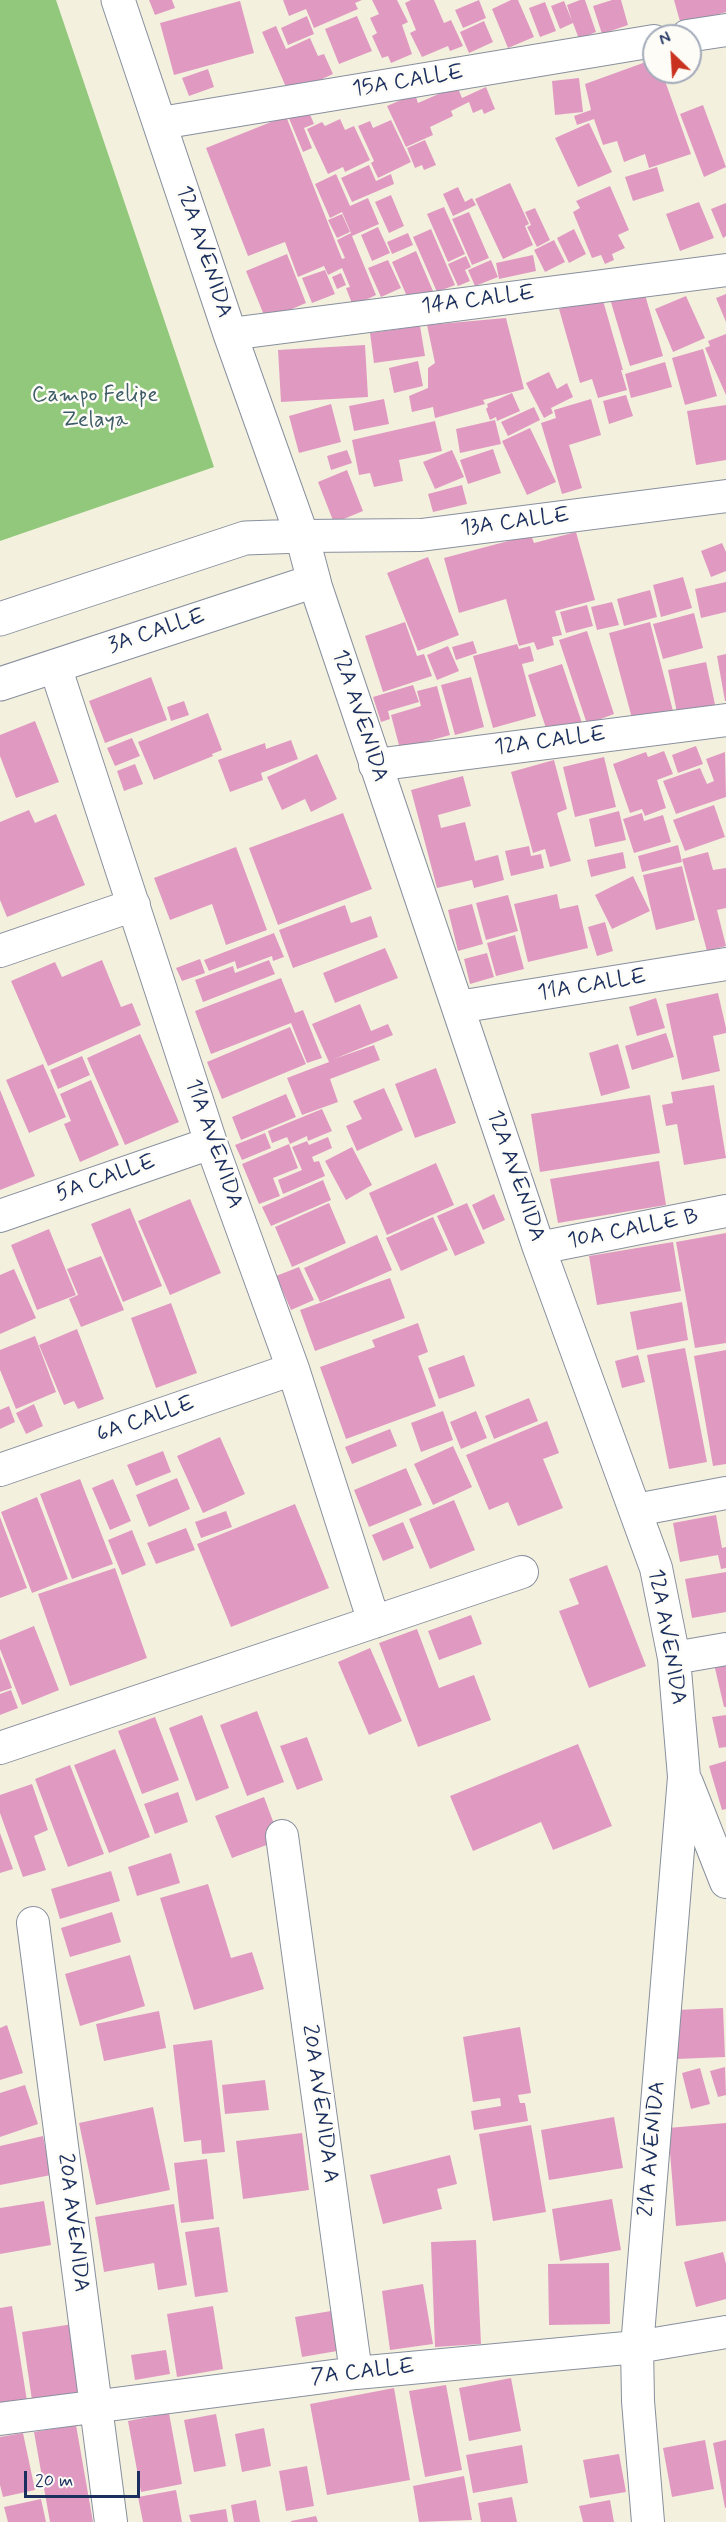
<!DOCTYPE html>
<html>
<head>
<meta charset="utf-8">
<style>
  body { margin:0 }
  #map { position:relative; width:726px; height:2522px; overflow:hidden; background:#f4f0de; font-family:Mynerve,sans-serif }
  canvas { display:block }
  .north { position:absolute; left:642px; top:24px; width:60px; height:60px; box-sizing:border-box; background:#fdfcf7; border:2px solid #a3aaba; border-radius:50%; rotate:335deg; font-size:16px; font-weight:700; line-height:24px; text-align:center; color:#1b2f5e }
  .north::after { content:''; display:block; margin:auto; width:21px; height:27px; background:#c8321e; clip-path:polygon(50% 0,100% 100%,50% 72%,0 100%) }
  .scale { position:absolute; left:24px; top:2471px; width:116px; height:27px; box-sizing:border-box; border:3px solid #1b2f5e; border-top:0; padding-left:8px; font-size:18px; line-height:21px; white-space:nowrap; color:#1b2f5e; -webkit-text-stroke:4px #fdfcf7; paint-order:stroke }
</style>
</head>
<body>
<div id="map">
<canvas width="726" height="2522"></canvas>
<div class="north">N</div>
<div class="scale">20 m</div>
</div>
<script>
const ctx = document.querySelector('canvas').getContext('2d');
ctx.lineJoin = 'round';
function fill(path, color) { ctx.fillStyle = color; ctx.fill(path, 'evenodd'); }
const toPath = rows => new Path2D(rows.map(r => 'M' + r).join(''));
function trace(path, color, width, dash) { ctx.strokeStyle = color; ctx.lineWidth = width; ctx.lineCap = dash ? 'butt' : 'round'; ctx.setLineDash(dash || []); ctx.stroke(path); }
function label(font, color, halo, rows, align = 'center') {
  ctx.font = font + ' Mynerve,sans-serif'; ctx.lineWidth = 5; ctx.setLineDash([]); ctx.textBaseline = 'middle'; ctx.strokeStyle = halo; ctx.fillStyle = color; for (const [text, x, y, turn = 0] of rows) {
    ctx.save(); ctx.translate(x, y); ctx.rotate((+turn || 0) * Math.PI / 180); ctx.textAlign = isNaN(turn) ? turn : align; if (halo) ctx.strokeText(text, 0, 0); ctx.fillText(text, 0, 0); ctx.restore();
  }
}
fill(toPath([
  [0,0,56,0,214,467,0,541]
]), '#91c87b');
fill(toPath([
  [149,0,172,0,175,8,155,15],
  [283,0,362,0,355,3,358,9,314,28,306,9,289,16],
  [372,0,397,0,408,22,402,25,412,54,391,63,388,56,382,58,372,36,377,33,370,18,379,14],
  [411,0,434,0,444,23,451,20,463,46,450,51,448,46,422,57,410,33,416,30,405,3],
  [479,0,486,18,463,28,455,10],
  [511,0,518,0,534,37,508,48,492,9],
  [580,0,585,0,596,32,579,39,573,23,560,29,551,6,564,1,572,21,567,5],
  [612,0,621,0,628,25,602,34,593,6],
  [674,0,726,0,726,12,681,25],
  [240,1,254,53,174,75,160,23],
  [545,2,556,31,540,37,529,8],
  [307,16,314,34,288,45,281,28],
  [357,16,372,51,339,64,325,29],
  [484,21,493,42,469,53,460,32],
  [276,26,286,49,310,38,318,56,324,54,333,74,289,94,262,32],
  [654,59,654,72,665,72,667,77,664,78,691,154,649,168,645,154,624,162,617,141,603,145,594,119,577,125,574,116,591,110,585,84],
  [208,69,214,87,189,96,182,78],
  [579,78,583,112,555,115,552,81],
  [457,86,462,98,486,87,495,109,484,114,482,109,473,113,469,102,451,111,453,116,430,127,433,135,406,147,387,106,415,94,418,103],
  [703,105,726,167,704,177,680,114],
  [307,107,314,124,304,128,312,148,303,152,288,116],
  [286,116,342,259,345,258,337,240,351,233,342,212,330,218,315,184,336,174,350,206,368,198,379,224,352,236,376,295,353,306,346,288,350,287,342,268,328,275,324,266,298,277,285,242,248,256,206,148],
  [340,119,345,130,354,126,370,160,345,172,343,167,328,174,307,129,322,122,325,126],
  [391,120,411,162,378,178,371,163,374,161,358,126,370,121,373,128],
  [589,123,612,172,578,187,555,138],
  [425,140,436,165,424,170,422,165,415,168,407,148],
  [369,165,376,181,391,174,394,184,352,202,341,178],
  [657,167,664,191,633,201,625,177],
  [510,183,529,224,525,226,533,245,503,259,475,199],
  [610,186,629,230,618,235,625,248,612,254,614,260,605,264,601,255,592,258,573,212,580,208,576,201],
  [458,187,465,202,472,198,476,205,453,216,443,194],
  [391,195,404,226,389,233,375,202],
  [699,202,714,238,680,251,666,214],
  [726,203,726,236,723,238,711,209],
  [444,207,465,254,448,262,427,214],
  [535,208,550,240,537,247,527,227,531,225,525,212],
  [469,212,489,258,472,265,452,219],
  [342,214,350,232,337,238,328,220],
  [378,227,390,253,372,261,361,235],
  [431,229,455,285,437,292,413,237],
  [574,229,586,254,569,263,557,238],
  [408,233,413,245,392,254,387,242],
  [554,240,565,262,545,272,534,250],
  [416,251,433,291,409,301,392,262],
  [287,254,306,303,266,320,246,271],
  [533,255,536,271,499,279,496,263],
  [466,256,471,267,465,270,470,281,458,286,448,264],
  [388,260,401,288,381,297,368,268],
  [491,260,498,277,475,286,468,270],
  [325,270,335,294,312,303,302,278],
  [341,273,346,285,337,289,332,277],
  [643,288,663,356,630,366,610,299],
  [726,294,726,322,716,298],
  [686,296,705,338,673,352,655,309],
  [602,297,623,370,621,370,627,390,598,398,592,379,580,383,559,309],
  [506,318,524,389,483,400,485,404,435,418,433,407,412,412,409,396,428,388,428,368,435,363,427,325],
  [420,326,425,356,374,363,370,333],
  [726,334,726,395,705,348,710,346,708,341],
  [365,345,368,397,281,402,278,350],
  [703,349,717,396,685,405,672,358],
  [418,361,423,386,394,393,389,368],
  [665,362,672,387,631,398,625,374],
  [549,372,557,389,567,383,573,397,551,408,553,413,544,418,526,383],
  [512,393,520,411,497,421,496,417,490,420,486,409,488,407,487,404],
  [626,395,633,416,609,424,603,401],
  [384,399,389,424,354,431,349,406],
  [591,399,601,435,569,445,582,488,562,494,541,423,556,418,554,410],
  [331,404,341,442,299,453,289,416],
  [726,405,726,460,696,465,687,411],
  [534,407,540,420,508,436,501,422],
  [495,420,501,444,460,453,456,429],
  [435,421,442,451,399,460,403,481,374,487,370,473,359,475,352,440],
  [530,428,556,482,527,495,502,441],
  [493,449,501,473,468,484,460,460],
  [347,450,352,463,331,470,327,456],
  [452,450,464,477,435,489,423,462],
  [347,470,363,511,334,523,318,482],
  [462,485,467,504,433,512,428,494],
  [576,532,595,600,555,611,562,635,552,637,554,645,537,650,534,642,519,646,506,599,459,613,444,558,531,535,534,543],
  [722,543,726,552,726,571,711,577,701,551],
  [428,557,459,635,418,651,387,573],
  [683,577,692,608,661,617,653,585],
  [726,582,726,612,701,618,695,589],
  [650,590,657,617,624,626,617,599],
  [612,602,619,625,597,630,591,607],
  [587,605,593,626,566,633,560,612],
  [694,613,703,648,663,659,653,624],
  [405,622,417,656,424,654,432,676,383,692,365,636],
  [650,622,673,711,633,722,609,633],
  [587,631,614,714,587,724,559,640],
  [473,641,477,653,456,660,452,647],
  [517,644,520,652,519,649,530,646,534,661,522,664,536,716,493,728,473,656],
  [448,646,459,671,437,680,427,655],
  [726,654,726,701,725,701,717,656],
  [706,662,716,709,678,717,668,670],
  [562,664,582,723,548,734,528,675],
  [151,677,167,720,105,743,89,701],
  [471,677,484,727,455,735,441,685],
  [413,685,419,702,388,711,390,719,381,722,373,697],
  [437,686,450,735,400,749,391,715,421,706,417,691],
  [184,701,189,715,171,721,167,707],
  [208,713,222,750,212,754,213,756,154,780,138,742],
  [35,721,59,782,16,798,0,756,0,735],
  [132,738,140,756,115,766,107,748],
  [291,740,298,759,261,773,263,780,230,792,218,760,265,743,266,749],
  [696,746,703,764,678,773,672,755],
  [664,751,673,774,657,780,666,808,645,816,642,809,630,813,613,764,646,752,648,757],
  [725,752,726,797,676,814,663,781,700,768,707,784,714,781,706,759],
  [317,754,337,799,311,812,305,799,282,810,267,777],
  [604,757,616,807,575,817,563,767],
  [554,760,567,809,557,813,571,861,550,867,545,849,533,853,511,772],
  [135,764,143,784,124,791,117,771],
  [463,776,471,806,438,815,441,828,465,822,475,861,498,855,504,880,474,888,472,880,437,888,411,790],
  [714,805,725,837,685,851,673,820],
  [29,810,35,823,56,814,85,885,7,917,0,900,0,822],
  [619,811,626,840,595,847,589,819],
  [343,813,372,889,278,925,249,848],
  [642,813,644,821,663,815,671,842,634,853,623,819],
  [678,845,682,862,642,872,638,856],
  [529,846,531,856,541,854,544,868,511,876,505,851],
  [236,847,267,930,226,945,212,904,170,920,154,878],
  [623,852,626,868,591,877,587,860],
  [708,852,713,870,726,868,726,908,717,910,726,946,707,951,682,859],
  [682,866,695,920,656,930,643,875],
  [633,876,650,911,612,929,595,895],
  [557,894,560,909,578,905,588,948,528,962,514,904],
  [508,895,518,931,486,940,476,903],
  [472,904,483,944,458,951,448,910],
  [345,905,351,923,371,916,378,937,293,968,279,930],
  [605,922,613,951,597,956,588,927],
  [274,933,284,957,273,961,272,956,237,969,235,961,209,971,204,960],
  [515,935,524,969,496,976,487,943],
  [385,948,398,978,335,1003,323,973],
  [487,953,494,977,470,984,464,959],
  [200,959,205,973,182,981,176,968],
  [102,960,121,1007,132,1003,141,1025,48,1066,11,981,55,962,62,977],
  [269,960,275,974,203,1002,195,980,233,966,235,973],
  [281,978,295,1013,303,1010,322,1058,307,1063,291,1023,211,1054,195,1011],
  [718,993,726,1028,726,1033,713,1036,720,1071,682,1080,666,1004],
  [656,998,665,1028,637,1036,629,1007],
  [360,1004,371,1031,388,1024,393,1035,334,1059,374,1045,380,1060,330,1079,338,1102,302,1115,287,1078,329,1062,312,1024],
  [290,1027,306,1064,222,1099,207,1062],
  [666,1033,674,1057,632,1070,625,1046],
  [140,1034,179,1122,125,1145,87,1058],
  [618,1044,630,1088,601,1096,589,1053],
  [82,1056,90,1075,58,1089,50,1070],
  [43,1064,66,1117,29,1133,6,1080],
  [436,1068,456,1123,415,1138,395,1084],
  [91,1080,119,1145,80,1162,64,1124,71,1121,60,1094],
  [714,1085,726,1158,684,1165,677,1124,666,1126,662,1105,673,1103,671,1092],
  [384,1088,403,1130,357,1151,346,1126,362,1119,353,1101],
  [0,1090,35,1176,0,1190],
  [286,1094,296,1117,241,1140,232,1117],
  [650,1095,660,1153,540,1172,531,1114],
  [322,1109,332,1131,308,1141,307,1136,290,1144,287,1137,272,1143,268,1131],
  [265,1133,271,1148,242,1160,235,1145],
  [328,1137,332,1148,312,1157,314,1162,319,1161,325,1176,283,1194,278,1180,302,1170,292,1147,307,1141,309,1145],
  [289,1144,298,1168,273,1178,280,1196,259,1204,242,1164],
  [352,1147,372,1185,346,1200,325,1161],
  [659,1161,666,1205,558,1223,550,1179],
  [436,1163,454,1205,387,1235,369,1193],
  [323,1180,331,1200,271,1226,262,1207],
  [494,1194,505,1220,483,1230,472,1205],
  [190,1199,221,1273,170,1295,138,1221],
  [329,1203,346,1243,292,1267,275,1227],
  [467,1203,485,1243,455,1256,437,1216],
  [130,1208,162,1286,123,1302,91,1224],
  [433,1217,448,1250,401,1271,386,1238],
  [49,1229,76,1295,37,1310,11,1245],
  [726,1233,726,1343,695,1348,676,1242],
  [377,1235,392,1270,320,1302,304,1268],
  [673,1242,681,1291,597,1305,589,1256],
  [101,1256,124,1310,81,1327,69,1299,78,1295,67,1269],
  [299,1267,314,1300,291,1310,276,1276],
  [14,1269,36,1318,0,1334,0,1275],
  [390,1278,405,1318,315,1351,300,1310],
  [682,1302,688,1340,637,1350,630,1312],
  [171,1303,197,1373,156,1388,131,1318],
  [418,1323,428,1352,418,1356,436,1406,346,1439,320,1367,375,1347,372,1340],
  [77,1329,104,1399,78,1409,74,1401,64,1405,39,1345],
  [35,1336,56,1392,16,1409,0,1370,0,1350],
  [685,1348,707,1462,669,1469,647,1355],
  [726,1350,726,1464,713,1466,694,1356],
  [464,1355,475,1386,439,1399,428,1368],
  [638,1355,645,1382,622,1388,615,1361],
  [529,1398,538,1421,494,1439,485,1416],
  [34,1404,43,1426,26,1434,16,1413],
  [9,1406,15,1422,0,1429,0,1410],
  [443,1411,453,1440,421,1452,411,1423],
  [476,1411,487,1438,461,1449,450,1422],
  [547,1421,559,1453,543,1459,563,1508,518,1526,508,1502,489,1510,466,1455],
  [390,1429,397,1446,352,1464,345,1447],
  [220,1437,245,1494,203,1513,177,1456],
  [453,1446,472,1487,433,1505,414,1464],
  [163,1451,171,1472,136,1486,127,1465],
  [406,1468,422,1505,369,1527,354,1490],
  [177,1478,190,1509,149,1527,136,1495],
  [80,1479,113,1564,72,1579,40,1494],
  [113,1479,131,1521,110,1530,92,1488],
  [37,1497,68,1579,32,1593,1,1512],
  [454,1500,475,1550,430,1569,409,1519],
  [295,1504,329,1588,231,1627,197,1544],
  [226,1511,232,1527,201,1538,195,1522],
  [716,1515,722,1548,726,1547,726,1568,721,1569,718,1555,680,1562,673,1523],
  [0,1517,27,1588,0,1598],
  [403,1522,414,1548,383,1561,372,1535],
  [186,1528,195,1550,156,1564,147,1543],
  [132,1530,146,1565,122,1575,108,1540],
  [607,1565,646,1666,589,1688,559,1611,579,1604,569,1579],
  [115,1568,147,1658,70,1686,38,1594],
  [726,1572,726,1612,692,1618,685,1579],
  [471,1615,482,1644,439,1660,428,1631],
  [34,1626,59,1690,22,1705,0,1649,0,1640],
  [417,1629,439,1688,474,1675,491,1720,418,1747,379,1643],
  [370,1648,402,1721,369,1735,338,1662],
  [0,1656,12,1688,0,1692],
  [726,1662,726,1707,724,1707,714,1664],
  [11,1690,18,1708,0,1715,0,1694],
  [257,1711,284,1782,247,1796,220,1725],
  [202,1715,229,1788,196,1801,169,1728],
  [726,1715,726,1747,719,1748,712,1717],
  [155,1717,179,1780,142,1794,118,1731],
  [307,1737,323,1780,297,1790,280,1746],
  [578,1744,612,1826,553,1850,541,1822,473,1851,450,1796],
  [115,1749,150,1837,109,1853,74,1765],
  [726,1761,726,1809,722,1810,709,1766],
  [70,1765,104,1854,68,1867,35,1779],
  [32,1784,48,1830,34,1836,46,1870,23,1877,0,1813,0,1795],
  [178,1792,188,1822,155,1834,144,1804],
  [264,1797,280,1840,232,1858,215,1816],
  [0,1833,13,1869,0,1873],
  [171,1853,180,1883,137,1896,128,1867],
  [111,1871,120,1901,60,1919,51,1889],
  [208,1884,231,1958,252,1952,264,1989,194,2010,160,1898],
  [112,1912,121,1942,70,1957,61,1928],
  [130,1955,145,2006,80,2026,65,1974],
  [723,2008,725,2057,677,2059,676,2010],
  [159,2011,166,2048,104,2061,96,2024],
  [7,2025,23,2073,0,2080,0,2028],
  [520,2027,531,2093,518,2095,520,2103,525,2103,528,2121,474,2130,471,2111,501,2106,500,2098,473,2102,463,2037],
  [212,2040,225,2152,202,2154,201,2140,184,2142,173,2045],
  [725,2067,726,2095,718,2097,710,2071],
  [700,2068,710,2104,691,2109,682,2073],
  [265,2080,269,2110,225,2114,222,2085],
  [25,2085,38,2124,0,2137,0,2093],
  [153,2107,170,2190,96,2205,79,2123],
  [614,2117,623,2168,549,2180,541,2130],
  [726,2123,726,2221,676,2226,668,2128],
  [531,2125,546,2212,493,2221,479,2134],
  [302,2133,309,2190,243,2199,236,2141],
  [43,2136,51,2175,0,2185,0,2146],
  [450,2155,457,2184,437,2189,442,2209,383,2224,370,2175],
  [207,2159,214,2219,181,2223,174,2163],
  [612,2199,621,2250,560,2261,552,2209],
  [44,2201,51,2245,0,2254,0,2208],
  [174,2204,187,2285,158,2290,154,2263,104,2272,95,2217],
  [219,2227,228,2292,195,2297,185,2232],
  [476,2240,481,2344,435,2347,431,2242],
  [723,2252,726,2264,726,2299,696,2307,684,2262],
  [609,2263,610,2324,549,2325,548,2264],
  [423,2284,433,2344,390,2350,382,2291],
  [12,2306,27,2401,0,2405,0,2308],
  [213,2306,223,2369,177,2377,167,2314],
  [337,2310,343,2350,302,2357,295,2317],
  [73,2324,83,2393,32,2400,22,2332],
  [166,2350,170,2374,135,2380,131,2355],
  [511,2378,521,2431,469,2441,459,2388],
  [446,2385,462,2470,425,2477,409,2391],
  [394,2388,410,2480,327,2495,310,2404],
  [169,2413,182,2484,141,2492,128,2421],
  [216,2414,226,2466,194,2472,184,2420],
  [76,2425,93,2522,50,2522,34,2432],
  [264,2428,271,2466,242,2472,235,2434],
  [23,2433,35,2490,3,2497,0,2485,0,2437],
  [705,2440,714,2489,672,2497,663,2448],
  [726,2440,726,2508,725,2508,713,2443],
  [522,2445,528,2483,473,2493,466,2455],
  [619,2454,626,2492,590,2498,583,2460],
  [307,2466,314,2506,286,2511,279,2471],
  [464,2476,472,2520,419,2522,413,2486],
  [176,2490,182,2522,143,2522,138,2497],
  [512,2497,517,2522,481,2522,478,2503],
  [41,2499,46,2522,8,2522,4,2507],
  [256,2500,260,2522,234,2522,231,2505],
  [610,2500,614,2522,583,2522,579,2506],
  [226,2509,228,2522,191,2522,189,2515],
  [316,2516,318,2522,291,2522,291,2521]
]), '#e09ac2');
const street = toPath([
  [687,36,726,30],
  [161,123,654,41],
  [230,334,726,270],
  [302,536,421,535,726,496],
  [314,581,539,1248,656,1568,674,1658,684,1777,637,2347,638,2401,648,2522],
  [55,666,211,1143,293,1369,374,1622],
  [375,765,726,720],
  [0,951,134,905],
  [458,1007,726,964],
  [0,1216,211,1143],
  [539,1248,726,1211],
  [0,1470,293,1369],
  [636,1510,726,1493],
  [674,1658,726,1649],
  [0,1748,522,1572],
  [687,1783,726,1882],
  [282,1836,356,2373],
  [33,1923,111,2522],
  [0,2419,356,2373,637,2347,726,2332]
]);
const secondary = toPath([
  [0,619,245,538,302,536],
  [0,684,314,581,302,536,230,334,118,0]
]);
trace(street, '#88909e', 34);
trace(secondary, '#88909e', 35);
trace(street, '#fff', 32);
trace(secondary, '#fff', 33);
label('22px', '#1b2f5e', '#fdfcf7', [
  ["15A CALLE",408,82,-9],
  ["12A AVENIDA",203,252,72],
  ["14A CALLE",478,301,-7],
  ["13A CALLE",515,523,-7],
  ["3A CALLE",157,632,-18],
  ["12A AVENIDA",359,716,72],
  ["12A CALLE",550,742,-7],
  ["11A CALLE",592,986,-9],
  ["11A AVENIDA",213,1144,71],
  ["12A AVENIDA",515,1176,71],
  ["5A CALLE",106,1179,-19],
  ["10A CALLE B",633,1230,-11],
  ["6A CALLE",146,1420,-19],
  ["12A AVENIDA",666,1637,80],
  ["20A AVENIDA A",319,2104,82],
  ["21A AVENIDA",653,2149,-85],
  ["20A AVENIDA",72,2223,83],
  ["7A CALLE",363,2373,-6]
]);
label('22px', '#3e5d67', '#fdfcf7', [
  ["Campo Felipe",95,396],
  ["Zelaya",95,421]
]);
</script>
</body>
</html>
